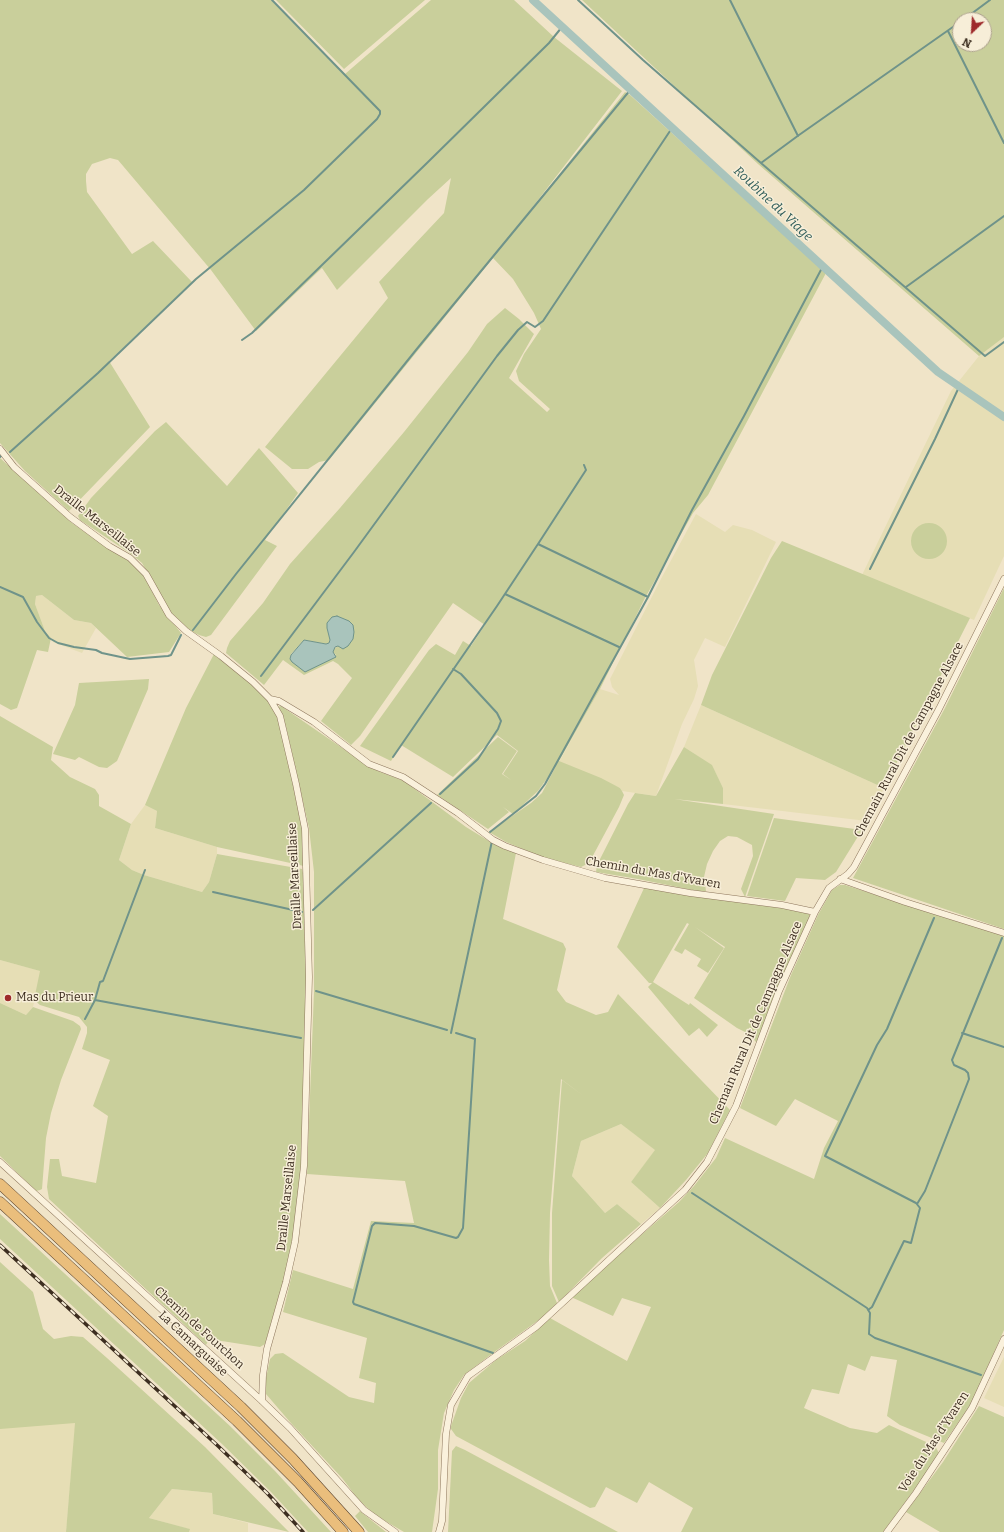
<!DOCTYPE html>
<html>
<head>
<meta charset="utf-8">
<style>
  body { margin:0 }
  #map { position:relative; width:1004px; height:1532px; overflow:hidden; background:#f0e4c8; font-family:Bitter,serif }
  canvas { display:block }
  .north { position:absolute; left:952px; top:12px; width:40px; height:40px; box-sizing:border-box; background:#f7eed8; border:1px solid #ada18e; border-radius:50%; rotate:205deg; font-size:11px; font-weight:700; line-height:16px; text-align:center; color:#3d2e20 }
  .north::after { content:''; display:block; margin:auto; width:14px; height:18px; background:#9e2a2b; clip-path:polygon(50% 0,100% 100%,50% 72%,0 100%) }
</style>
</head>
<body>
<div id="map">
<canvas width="1004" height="1532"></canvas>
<div class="north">N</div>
</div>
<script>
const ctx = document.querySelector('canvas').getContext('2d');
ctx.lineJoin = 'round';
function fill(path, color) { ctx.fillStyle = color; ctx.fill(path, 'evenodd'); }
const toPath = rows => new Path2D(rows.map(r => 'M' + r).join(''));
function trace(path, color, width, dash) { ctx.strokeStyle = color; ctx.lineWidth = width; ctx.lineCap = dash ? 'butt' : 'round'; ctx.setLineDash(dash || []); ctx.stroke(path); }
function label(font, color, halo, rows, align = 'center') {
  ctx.font = font + ' Bitter,serif'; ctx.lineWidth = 3; ctx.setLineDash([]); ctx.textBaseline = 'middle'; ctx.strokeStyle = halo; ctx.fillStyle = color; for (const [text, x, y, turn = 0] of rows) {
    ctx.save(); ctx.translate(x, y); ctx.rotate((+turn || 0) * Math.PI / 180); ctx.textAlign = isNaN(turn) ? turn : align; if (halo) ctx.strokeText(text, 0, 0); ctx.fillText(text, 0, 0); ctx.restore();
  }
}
fill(toPath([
  [1004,336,1004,556,974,620,862,575,951,391,983,351],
  [696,514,725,532,733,525,752,530,776,542,725,647,705,638,694,660,698,686,694,699,682,724,656,796,622,791,620,788,559,762,600,689,619,695,612,687,610,679,662,577],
  [42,595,74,620,91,623,96,628,82,653,53,642,51,638,45,631,35,604,36,596],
  [701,705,884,788,867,821,723,804,723,788,712,766,684,747],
  [145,805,157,811,155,828,217,847,217,854,209,882,202,892,144,875,132,870,119,860,131,824],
  [0,960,41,971,33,1007,26,1015,0,1003],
  [621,1124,656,1150,631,1182,660,1208,641,1224,617,1204,605,1213,572,1176,581,1141],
  [1004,1357,1004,1407,984,1398],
  [76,1418,66,1532,0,1532,0,1427],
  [172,1489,212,1493,213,1514,248,1523,248,1532,189,1532,189,1529,149,1518]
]), '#e6deb5');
fill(toPath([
  [0,0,271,0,345,74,431,0,514,0,554,37,622,91,518,226,625,92,630,95,826,273,708,495,693,513,645,598,600,689,559,761,601,778,620,788,622,791,624,795,619,807,589,863,581,867,544,858,506,842,489,832,531,803,542,793,556,766,538,791,513,814,503,807,509,812,488,829,437,795,498,737,517,751,502,774,511,780,503,774,518,751,497,735,453,777,401,745,391,761,360,746,429,650,436,644,455,655,463,641,471,646,485,625,453,603,360,736,351,745,321,721,352,678,338,664,333,661,304,675,283,660,264,685,226,653,227,648,230,641,263,603,290,564,340,508,404,432,468,352,487,324,505,308,519,319,534,334,509,378,547,412,550,409,519,381,516,371,524,354,541,329,534,313,513,279,493,258,329,460,319,462,308,469,292,469,265,447,388,298,379,282,444,213,451,178,428,199,337,290,322,268,256,331,211,270,118,160,110,158,92,164,86,174,86,181,87,192,132,254,153,241,192,282,109,361,150,427,69,511,25,471,0,443],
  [349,621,338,646,334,649,333,652,336,655,290,659,291,654,304,640,326,644,329,643,330,640,327,628],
  [276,0,425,0,344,69],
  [582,0,1004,0,1004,337,979,356,758,164],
  [960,20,984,20,984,44,960,44],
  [166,422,227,486,259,448,298,493,265,540,277,546,211,635,206,637,199,635,187,629,170,613,142,563,131,554,80,520,78,516,91,498,155,431],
  [0,458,72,523,112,551,123,556,138,568,146,579,159,605,181,633,169,652,127,657,91,623,74,620,42,595,36,596,35,604,45,631,51,638,48,652,37,650,17,708,11,710,0,704],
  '911 541a18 18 0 1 1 36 0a18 18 0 1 1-36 0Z',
  [782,541,970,618,884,788,701,705,712,675,771,558],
  [1004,588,1004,929,853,878,945,708],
  [214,654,263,694,277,716,285,744,302,823,304,866,217,847,155,828,157,811,145,805,186,708],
  [149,679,148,689,117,761,107,768,99,767,79,757,75,760,53,754,75,705,79,683],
  [281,706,367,765,380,772,404,781,466,827,492,843,516,853,503,919,563,943,566,949,557,990,566,1002,596,1015,608,1012,618,994,730,1110,708,1153,686,1180,660,1208,631,1182,655,1150,621,1124,581,1141,572,1176,605,1213,617,1204,641,1224,602,1258,559,1302,552,1286,552,1213,562,1080,585,1097,561,1079,550,1213,549,1260,550,1286,557,1303,543,1317,493,1353,464,1375,454,1390,444,1413,438,1450,438,1489,432,1532,404,1532,375,1515,358,1499,342,1478,290,1422,266,1394,266,1378,270,1359,275,1354,283,1353,349,1397,374,1403,376,1383,359,1378,367,1338,283,1312,293,1270,353,1289,371,1221,414,1223,405,1181,307,1174,314,992,314,872,309,828,286,727,279,709,278,707],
  [0,716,53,747,51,760,70,777,95,789,99,795,99,806,131,824,119,860,132,870,144,875,202,892,209,882,217,854,302,869,304,877,305,952,308,988,304,1046,304,1113,302,1153,296,1224,287,1269,265,1344,260,1347,209,1339,206,1345,49,1199,47,1187,50,1159,59,1159,62,1176,96,1183,108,1116,93,1106,110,1060,82,1049,87,1033,87,1027,79,1017,40,1005,34,1000,40,971,0,960],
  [684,747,712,765,723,788,723,804,674,799,774,814,745,897,741,889,753,856,752,845,737,837,728,836,720,841,713,851,707,864,704,877,706,891,702,892,638,879,596,872,597,865,628,804,635,793,656,796],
  [774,818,862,830,836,872,825,880,796,878,785,901,747,896],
  [840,885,845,885,1004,936,1004,1330,971,1404,944,1443,900,1425,887,1416,897,1360,871,1356,865,1371,848,1364,839,1394,812,1389,804,1408,850,1428,877,1433,889,1425,935,1446,939,1453,926,1474,883,1532,681,1532,693,1508,649,1482,637,1503,606,1487,595,1507,590,1508,456,1436,451,1429,451,1426,461,1398,469,1383,496,1360,525,1341,550,1318,627,1361,651,1307,622,1298,613,1316,571,1297,608,1264,679,1202,694,1186,716,1158,725,1138,814,1179,824,1148,838,1121,795,1099,776,1126,740,1108,791,975,818,915,832,890],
  [645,886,679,894,789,909,808,913,810,916,804,933,763,1031,756,1042,749,1034,737,1028,694,998,725,947,695,927,724,948,708,973,697,966,701,959,685,949,682,954,674,950,689,924,687,923,653,982,689,1005,690,1003,718,1025,707,1037,699,1028,689,1036,648,987,652,983,649,983,617,947],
  [0,1003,26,1015,33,1007,73,1021,80,1026,81,1029,61,1080,51,1113,46,1138,42,1189,40,1190,36,1191,0,1156],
  [0,1214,230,1426,275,1471,331,1532,308,1532,271,1492,222,1444,0,1239],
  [0,1262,33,1292,43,1329,54,1339,71,1336,83,1337,107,1358,205,1447,289,1532,213,1514,212,1493,172,1489,149,1518,190,1529,189,1532,66,1532,75,1423,0,1429],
  [979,1406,1004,1417,1004,1532,940,1532,906,1512,943,1462],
  [456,1446,465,1450,618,1532,448,1532,452,1451],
  [360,1511,371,1520,386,1532,368,1532,355,1516]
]), '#c9cf9b');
const water = toPath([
  [337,616,349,621,353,625,354,632,353,639,348,646,343,649,338,646,335,647,333,652,336,657,305,672,292,662,290,659,291,655,304,640,326,644,329,643,330,640,327,628,327,623,332,617,337,616]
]);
fill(water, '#a9c4bc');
trace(water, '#6f938a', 1);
trace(toPath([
  [578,0,643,60,761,163,985,356,1004,342],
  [730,0,798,136],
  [963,20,990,0],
  [948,31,1004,143],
  [761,163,799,135,960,22],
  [906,287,1004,216],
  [242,340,252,333,428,162,549,43,562,27],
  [10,452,98,373,196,279,304,190,377,119,380,114,380,111,272,0],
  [0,457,1,456],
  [538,544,648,597],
  [870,569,935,439,959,387],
  [0,587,23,597,37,622,49,638,58,643,74,647,96,650,102,653,130,659,168,656,171,655,181,635],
  [505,594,619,647],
  [193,630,236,574,416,350,631,89],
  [261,676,354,552,497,356,518,330,527,322,535,327,543,321,672,128],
  [393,757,497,606,538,544,586,470,584,465],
  [440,794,478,759,498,729,501,721,497,713,461,674,453,669],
  [490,832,536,796,545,784,648,597,692,510,744,416,823,266],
  [213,892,302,912],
  [313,910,431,803],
  [316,991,447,1030],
  [95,1000,301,1038],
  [85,1019,95,1000,100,982,103,981,145,870],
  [451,1033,492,841],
  [456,1033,475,1039,463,1228,458,1237,456,1238,414,1226,375,1223,372,1226,353,1302,354,1304,493,1353],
  [962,1033,1004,1047],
  [692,1193,867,1308,870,1313,869,1334,875,1338,981,1375],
  [917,1204,925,1191,969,1079,968,1073,965,1070,954,1065,952,1060,1002,938],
  [868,1310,872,1307,904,1241,911,1243,920,1208,916,1203,825,1156,877,1045,887,1029,934,918]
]), '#6f938a', 2);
trace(toPath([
  [533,0,938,372,1004,417]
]), '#a9c4bc', 8);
const minor = toPath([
  [0,449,14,467,70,517,109,546,130,558,146,574,169,615,186,631,221,656,253,682,270,699,280,716,296,784,305,829,309,977,304,1166,295,1242,286,1282,267,1349,263,1375,262,1401],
  [270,699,279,701,314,722,369,764,403,777,458,813,493,840,505,846,543,860,605,878,690,893,782,905,815,912],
  [840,879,905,902,1004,933],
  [0,1162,262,1401,290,1428,364,1510,395,1532],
  [439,1532,442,1521,446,1434,451,1405,468,1376,536,1327,685,1190,707,1162,736,1106,779,991,815,912,829,888,848,874,854,867,939,709,1004,579],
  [887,1532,916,1493,972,1408,1004,1339]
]);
const trunk = toPath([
  [0,1184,241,1407,293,1459,359,1532],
  [0,1202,237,1421,298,1482,343,1532]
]);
trace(minor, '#8d765c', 7);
trace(trunk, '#5b4430', 11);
trace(minor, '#faf1dc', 6);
trace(trunk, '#eabe7c', 10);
const rail = toPath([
  [0,1245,218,1446,267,1493,303,1532]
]);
trace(rail, '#3d2e20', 3.5);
trace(rail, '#f7eed8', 2, [6]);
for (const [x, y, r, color] of [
  [8,998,4,"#9e2a2b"]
]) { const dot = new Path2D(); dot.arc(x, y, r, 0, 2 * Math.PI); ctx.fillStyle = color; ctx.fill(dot); trace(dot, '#f7eed8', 1.5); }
label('12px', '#3d2e20', '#f7eed8', [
  ["Draille Marseillaise",97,521,38],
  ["Chemain Rural Dit de Campagne Alsace",909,740,-62],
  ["Chemin du Mas d'Yvaren",653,873,10],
  ["Draille Marseillaise",295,876,-93],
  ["Chemain Rural Dit de Campagne Alsace",756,1023,-67],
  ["Draille Marseillaise",287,1198,-84],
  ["Chemin de Fourchon",199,1328,42],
  ["La Camarguaise",193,1344,43],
  ["Voie du Mas d'Yvaren",934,1442,-57]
]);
label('12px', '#3d2e20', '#f7eed8', [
  ["Mas du Prieur",16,998]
], 'left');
label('italic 13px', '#2f5d5a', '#f7eed8', [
  ["Roubine du Viage",773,204,43]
]);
</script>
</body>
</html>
